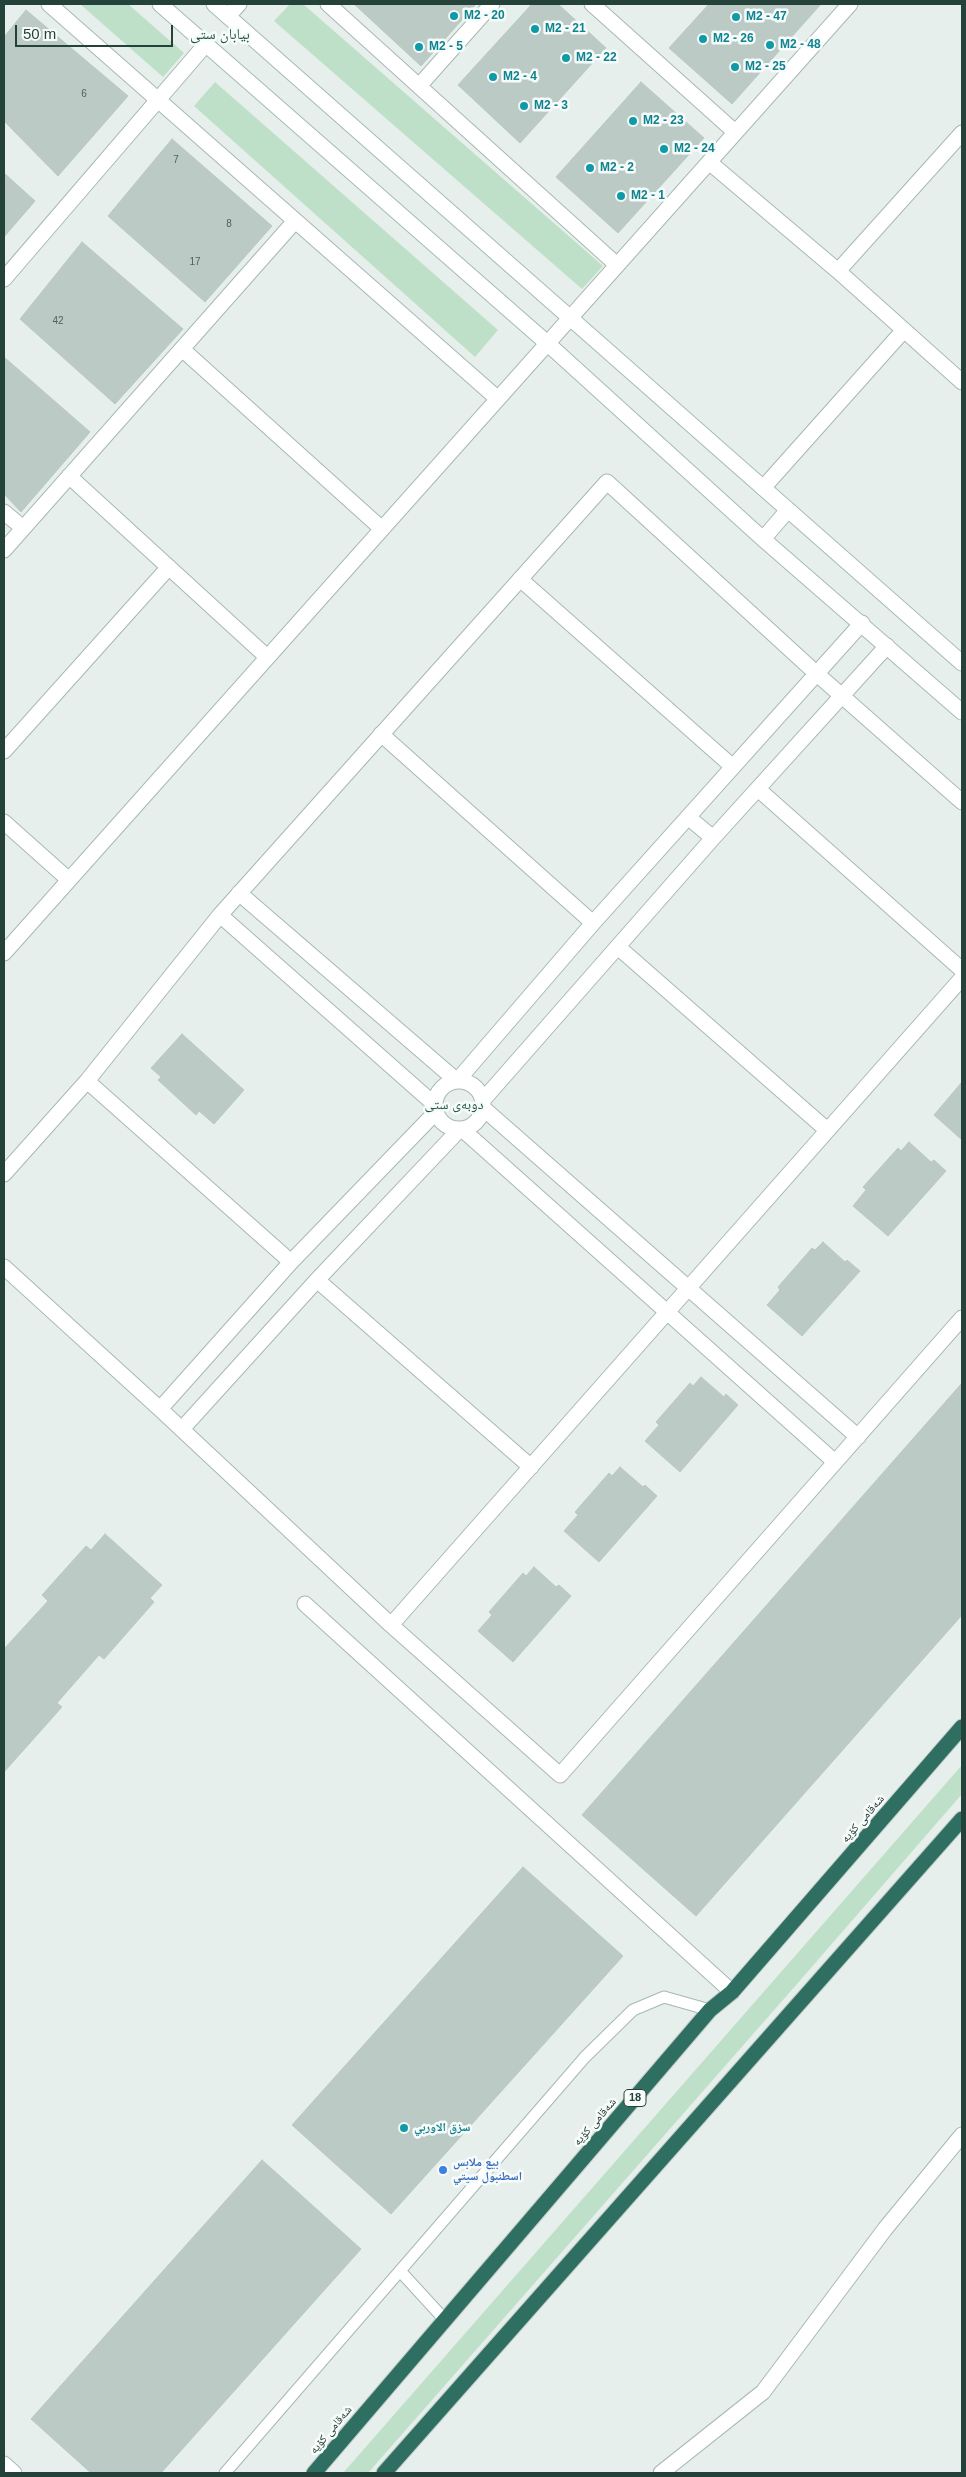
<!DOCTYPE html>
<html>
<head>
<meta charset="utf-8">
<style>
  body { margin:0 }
  #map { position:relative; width:966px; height:2477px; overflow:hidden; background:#e6efeb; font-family:Arial,sans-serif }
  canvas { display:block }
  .frame { position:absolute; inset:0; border:5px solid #24423a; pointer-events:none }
  .scale { position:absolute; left:15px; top:25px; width:158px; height:22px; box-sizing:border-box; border:2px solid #24423a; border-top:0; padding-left:6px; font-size:15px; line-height:18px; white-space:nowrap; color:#24423a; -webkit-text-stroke:4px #f7fbf9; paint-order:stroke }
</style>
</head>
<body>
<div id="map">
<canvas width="966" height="2477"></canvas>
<div class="frame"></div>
<div class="scale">50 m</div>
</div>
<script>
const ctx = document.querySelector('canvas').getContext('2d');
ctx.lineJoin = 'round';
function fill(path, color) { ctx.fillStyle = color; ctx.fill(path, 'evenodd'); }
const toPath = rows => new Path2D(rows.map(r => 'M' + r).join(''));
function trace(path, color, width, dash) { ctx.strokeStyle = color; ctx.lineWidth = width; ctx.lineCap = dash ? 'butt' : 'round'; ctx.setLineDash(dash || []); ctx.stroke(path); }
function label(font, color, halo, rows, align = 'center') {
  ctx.font = font + ' Arial,"Noto Naskh Arabic",sans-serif'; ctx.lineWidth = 5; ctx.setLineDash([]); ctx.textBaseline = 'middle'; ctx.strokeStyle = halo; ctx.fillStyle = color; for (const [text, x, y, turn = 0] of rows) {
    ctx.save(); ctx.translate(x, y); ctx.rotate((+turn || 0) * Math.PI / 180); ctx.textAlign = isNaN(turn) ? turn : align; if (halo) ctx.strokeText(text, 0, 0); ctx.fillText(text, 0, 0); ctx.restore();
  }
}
fill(toPath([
  [80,4,128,4,184,53,163,77],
  [290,4,303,4,603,266,582,289,274,21],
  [215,82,498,330,475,357,194,106],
  [962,1765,962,1794,797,1984,368,2473,343,2473]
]), '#bfe0c8');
const building = toPath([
  [354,4,476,4,421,66,354,4],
  [532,4,558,4,606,48,520,143,458,85,532,4],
  [709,4,821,4,732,104,669,48,709,4],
  [26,10,128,96,58,176,4,121,4,37,26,10],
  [641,82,704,138,618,233,556,177,641,82],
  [172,139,272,226,205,302,108,216,172,139],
  [4,173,35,201,4,237,4,173],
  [82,242,183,329,115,404,20,319,82,242],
  [4,357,90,432,21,512,4,494,4,357],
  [182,1034,244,1090,214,1124,199,1111,196,1115,158,1080,161,1077,151,1068,182,1034],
  [962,1082,962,1140,934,1115,962,1082],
  [909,1142,931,1162,934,1160,946,1171,888,1236,853,1206,866,1190,863,1187,898,1148,901,1151,909,1142],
  [823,1242,845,1262,847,1260,860,1271,802,1336,767,1305,780,1290,778,1287,812,1248,815,1250,823,1242],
  [701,1377,724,1397,726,1394,738,1405,680,1472,645,1441,659,1425,656,1422,690,1383,693,1386,701,1377],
  [962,1383,962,1615,696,1916,582,1815,962,1383],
  [620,1467,643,1487,645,1485,657,1496,599,1562,564,1531,578,1515,575,1512,609,1473,612,1476,620,1467],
  [105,1534,162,1585,150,1598,154,1602,104,1659,99,1655,57,1703,62,1707,4,1772,4,1649,48,1601,42,1595,86,1546,91,1550,105,1534],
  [534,1567,556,1587,559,1585,571,1596,513,1662,478,1631,492,1615,489,1612,523,1573,526,1576,534,1567],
  [523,1867,623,1956,391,2214,292,2125,523,1867],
  [262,2160,361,2249,161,2473,91,2473,31,2419,262,2160]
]);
fill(building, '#bbcac4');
trace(building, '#b8c9c2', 1);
const lane = toPath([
  [401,2272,445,2320],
  [225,2473,585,2057,633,2010,664,1997,710,2010]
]);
const street = toPath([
  [49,4,498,399],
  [328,4,617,265],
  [592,4,735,132],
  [228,16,239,4],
  [419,86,492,4],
  [709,162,838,271,962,382],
  [838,271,962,133],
  [4,279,206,44],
  [182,349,382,529],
  [69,476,267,657],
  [763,488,904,330],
  [4,512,23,528],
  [4,550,295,221],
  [520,579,733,767],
  [381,734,593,923],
  [4,751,169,567],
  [758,789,962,970],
  [688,817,713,838],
  [4,822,69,880],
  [239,893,457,1081,593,923,862,623],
  [220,915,434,1104],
  [618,947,827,1130],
  [4,953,850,4],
  '435 1105a24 24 0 1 1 48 0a24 24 0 1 1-48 0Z',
  [87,1081,291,1262],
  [483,1100,713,838,887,646],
  [483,1108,858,1437],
  [463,1130,835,1462],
  [4,1174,87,1081,220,915,607,482,817,674,962,802],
  [4,1267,160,1409,391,1625,560,1775,962,1318],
  [317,1280,531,1467],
  [160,1409,291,1262,435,1113],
  [182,1429,317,1280,459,1130],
  [305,1604,732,1992],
  [391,1625,962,978],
  [661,2473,763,2392,885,2229,962,2135]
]);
const secondary = toPath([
  [160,4,547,343,763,539,962,712],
  [214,4,962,663],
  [763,539,788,510],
  [4,2464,14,2473]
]);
const highway = toPath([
  [314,2473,710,2010,732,1992,962,1727],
  [384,2473,962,1819]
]);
trace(lane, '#a8b8b2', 13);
trace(street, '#a8b8b2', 17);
trace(secondary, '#a4bbb3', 17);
trace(highway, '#c2cac8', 17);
trace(lane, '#fff', 11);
trace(street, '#fff', 15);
trace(secondary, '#fff', 15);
trace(highway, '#2f6f62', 15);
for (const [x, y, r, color] of [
  [454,16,5,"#0f9aa8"],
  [736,17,5,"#0f9aa8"],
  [535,29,5,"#0f9aa8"],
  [703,39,5,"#0f9aa8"],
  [770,45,5,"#0f9aa8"],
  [419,47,5,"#0f9aa8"],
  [566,58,5,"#0f9aa8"],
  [735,67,5,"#0f9aa8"],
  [493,77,5,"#0f9aa8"],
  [524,106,5,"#0f9aa8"],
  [633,121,5,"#0f9aa8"],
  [664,149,5,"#0f9aa8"],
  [590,168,5,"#0f9aa8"],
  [621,196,5,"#0f9aa8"],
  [404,2128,5,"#0f9aa8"],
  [443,2170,5,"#3f7fe0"]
]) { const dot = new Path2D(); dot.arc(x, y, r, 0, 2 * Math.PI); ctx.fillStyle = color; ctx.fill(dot); trace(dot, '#f7fbf9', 2); }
label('10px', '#4a645c', null, [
  ["6",84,94],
  ["7",176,160],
  ["8",229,224],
  ["17",195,262],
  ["42",58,321]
]);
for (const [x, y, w] of [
  [635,2098,22]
]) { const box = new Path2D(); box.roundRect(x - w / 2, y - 8.5, w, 17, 4); ctx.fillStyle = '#f7fbf9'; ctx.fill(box); trace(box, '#24423a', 1); }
label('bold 11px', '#24423a', null, [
  ["18",635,2098]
]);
label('bold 12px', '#0d838f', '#f7fbf9', [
  ["M2 - 20",464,16],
  ["M2 - 47",746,17],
  ["M2 - 21",545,29],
  ["M2 - 26",713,39],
  ["M2 - 48",780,45],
  ["M2 - 5",429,47],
  ["M2 - 22",576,58],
  ["M2 - 25",745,67],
  ["M2 - 4",503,77],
  ["M2 - 3",534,106],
  ["M2 - 23",643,121],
  ["M2 - 24",674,149],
  ["M2 - 2",600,168],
  ["M2 - 1",631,196],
  ["سزق الاوربي",414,2128]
], 'left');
label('12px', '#24423a', '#f7fbf9', [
  ["شەقامی کۆیە",863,1819,-49],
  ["شەقامی کۆیە",595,2122,-49],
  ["شەقامی کۆیە",331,2430,-50]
]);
label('bold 12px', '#366cbe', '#f7fbf9', [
  ["بيع ملابس",453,2163],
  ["اسطنبول سيتي",453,2177]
], 'left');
label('14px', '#1f5548', '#f7fbf9', [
  ["دوبه‌ی ستی",454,1105]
]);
label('15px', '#1f5548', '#f7fbf9', [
  ["بیابان ستی",220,35]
]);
</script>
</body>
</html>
